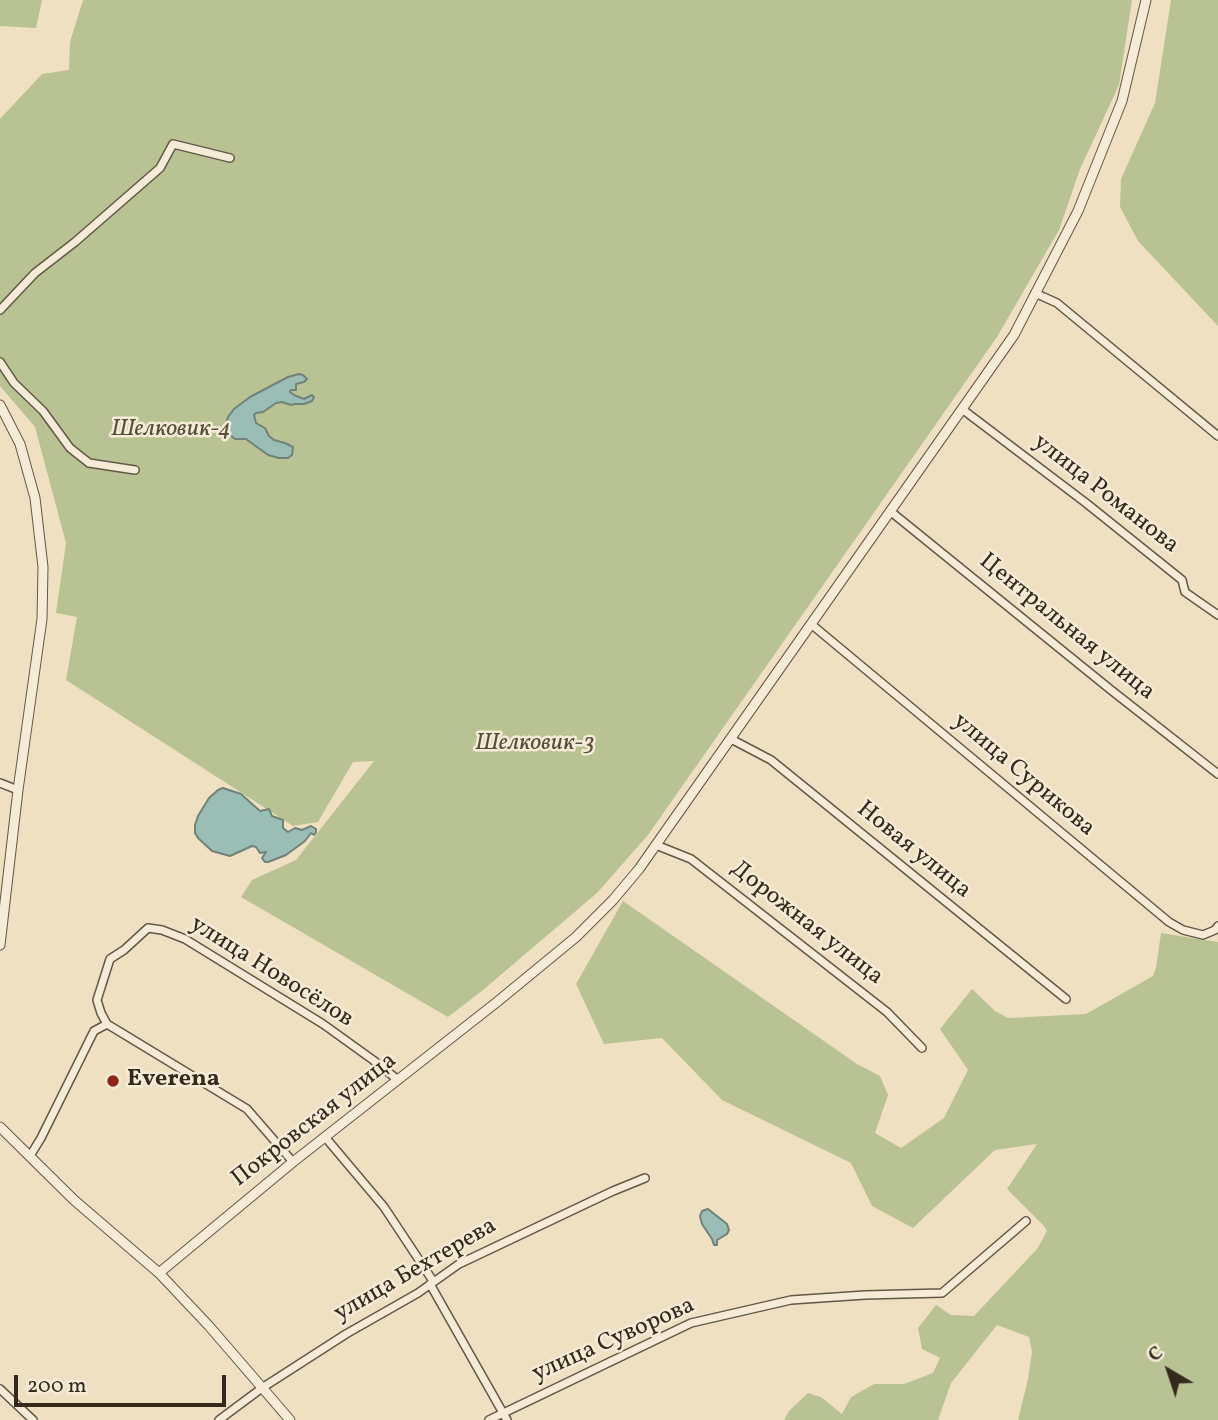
<!DOCTYPE html>
<html>
<head>
<meta charset="utf-8">
<style>
  body { margin:0 }
  #map { position:relative; width:1218px; height:1420px; overflow:hidden; background:#efe0c2; font-family:Vollkorn,serif }
  canvas { display:block }
  .north { position:absolute; left:1134px; top:1336px; width:70px; height:70px; -webkit-text-stroke:5px #f5ebd7; paint-order:stroke; rotate:321deg; font-size:19px; font-weight:700; line-height:28px; text-align:center; color:#342a1c }
  .north::after { content:''; display:block; margin:auto; width:24px; height:32px; background:#342a1c; clip-path:polygon(50% 0,100% 100%,50% 72%,0 100%) }
  .scale { position:absolute; left:14px; top:1375px; width:212px; height:32px; box-sizing:border-box; border:4px solid #342a1c; border-top:0; padding-left:9px; font-size:21px; line-height:24px; white-space:nowrap; color:#342a1c; -webkit-text-stroke:5px #f5ebd7; paint-order:stroke }
</style>
</head>
<body>
<div id="map">
<canvas width="1218" height="1420"></canvas>
<div class="north">С</div>
<div class="scale">200 m</div>
</div>
<script>
const ctx = document.querySelector('canvas').getContext('2d');
ctx.lineJoin = 'round';
function fill(path, color) { ctx.fillStyle = color; ctx.fill(path, 'evenodd'); }
const toPath = rows => new Path2D(rows.map(r => 'M' + r).join(''));
function trace(path, color, width, dash) { ctx.strokeStyle = color; ctx.lineWidth = width; ctx.lineCap = dash ? 'butt' : 'round'; ctx.setLineDash(dash || []); ctx.stroke(path); }
function label(font, color, halo, rows, align = 'center') {
  ctx.font = font + ' Vollkorn,serif'; ctx.lineWidth = 5; ctx.setLineDash([]); ctx.textBaseline = 'middle'; ctx.strokeStyle = halo; ctx.fillStyle = color; for (const [text, x, y, turn = 0] of rows) {
    ctx.save(); ctx.translate(x, y); ctx.rotate((+turn || 0) * Math.PI / 180); ctx.textAlign = isNaN(turn) ? turn : align; if (halo) ctx.strokeText(text, 0, 0); ctx.fillText(text, 0, 0); ctx.restore();
  }
}
fill(toPath([
  [0,0,42,0,36,28,0,26],
  [83,0,1132,0,1119,85,1080,169,1059,230,997,337,648,835,597,893,483,990,448,1017,241,897,252,880,296,860,374,761,353,762,318,822,293,826,66,680,77,617,56,613,66,543,35,427,0,386,0,119,42,74,69,70,70,42],
  [1171,0,1218,0,1218,326,1138,241,1120,207,1121,179,1155,103],
  [623,901,857,1064,880,1076,888,1095,875,1133,901,1148,944,1118,968,1070,940,1029,972,989,995,1011,1008,1018,1086,1014,1153,976,1156,968,1161,933,1218,942,1218,1420,1018,1420,1028,1379,1032,1352,1029,1337,997,1325,951,1383,938,1420,784,1420,789,1411,808,1393,821,1397,842,1414,851,1397,874,1384,904,1384,933,1373,940,1358,922,1349,918,1328,936,1305,951,1315,974,1316,1037,1249,1047,1231,1044,1226,1007,1189,1037,1144,995,1150,913,1228,872,1206,851,1163,722,1100,662,1038,604,1044,576,984]
]), '#b9c293');
const water = toPath([
  [299,374,303,375,307,379,304,382,296,384,296,390,291,390,290,392,294,395,304,399,312,395,314,397,312,401,304,404,295,404,291,405,282,402,276,403,263,412,256,413,254,415,256,423,265,428,269,436,274,440,285,443,293,447,292,455,288,458,279,458,268,455,246,439,235,439,224,430,228,417,234,409,250,397,288,377,299,374],
  [223,788,241,794,260,811,269,809,272,816,283,820,283,828,288,832,295,828,302,830,311,826,316,829,316,832,314,835,311,833,305,841,286,855,268,862,265,862,262,858,266,852,260,853,256,847,252,846,230,856,212,851,198,838,195,833,195,825,198,816,209,798,218,790,223,788],
  [708,1209,727,1224,729,1230,727,1234,717,1240,717,1245,714,1245,712,1239,702,1224,700,1216,702,1211,708,1209]
]);
fill(water, '#9abdb5');
trace(water, '#718278', 2);
const minor = toPath([
  [1035,293,1057,303,1218,436],
  [0,310,35,273,75,242,160,168,173,144,230,158],
  [0,362,14,383,43,411,70,448,89,463,135,470],
  [962,409,1086,503,1182,580,1185,592,1218,615],
  [890,511,1111,690,1218,774],
  [811,624,1169,922,1183,930,1203,935,1215,930,1218,926],
  [731,739,771,760,1066,999],
  [0,783,18,790],
  [656,845,691,859,887,1012,922,1048],
  [107,1024,101,1013,97,1000,110,959,124,950,148,928,162,930,185,939,323,1024,373,1060,398,1080],
  [325,1137,384,1207,433,1281],
  [30,1156,41,1138,94,1031,107,1024,247,1109,293,1162],
  [430,1284,507,1420],
  [0,1389,33,1420],
  [219,1420,262,1388,346,1334,418,1293,459,1264,613,1191,645,1178],
  [489,1420,691,1323,791,1300,865,1295,942,1293,1026,1221]
]);
const tertiary = toPath([
  [0,405,20,444,35,498,43,567,42,619,18,790,0,945],
  [0,1127,74,1200,159,1273,209,1326,290,1420],
  [159,1273,293,1162,497,1002,576,937,613,900,639,869,1014,335,1078,211,1122,101,1146,0]
]);
trace(minor, '#635846', 10);
trace(tertiary, '#635846', 11);
trace(minor, '#f5ebd7', 7);
trace(tertiary, '#f5ebd7', 9);
for (const [x, y, r, color] of [
  [113,1081,7,"#8f2418"]
]) { const dot = new Path2D(); dot.arc(x, y, r, 0, 2 * Math.PI); ctx.fillStyle = color; ctx.fill(dot); trace(dot, '#f5ebd7', 2.5); }
label('italic 24px', '#55503a', '#f5ebd7', [
  ["Шелковик-4",171,431],
  ["Шелковик-3",535,745]
]);
label('24px', '#342a1c', '#f5ebd7', [
  ["улица Романова",1105,495,38],
  ["Центральная улица",1066,628,39],
  ["улица Сурикова",1023,776,40],
  ["Новая улица",913,851,39],
  ["Дорожная улица",806,924,38],
  ["улица Новосёлов",271,973,32],
  ["Покровская улица",315,1121,-38],
  ["улица Бехтерева",416,1271,-30],
  ["улица Суворова",614,1341,-24]
]);
label('bold 24px', '#342a1c', '#f5ebd7', [
  ["Everena",127,1081]
], 'left');
</script>
</body>
</html>
